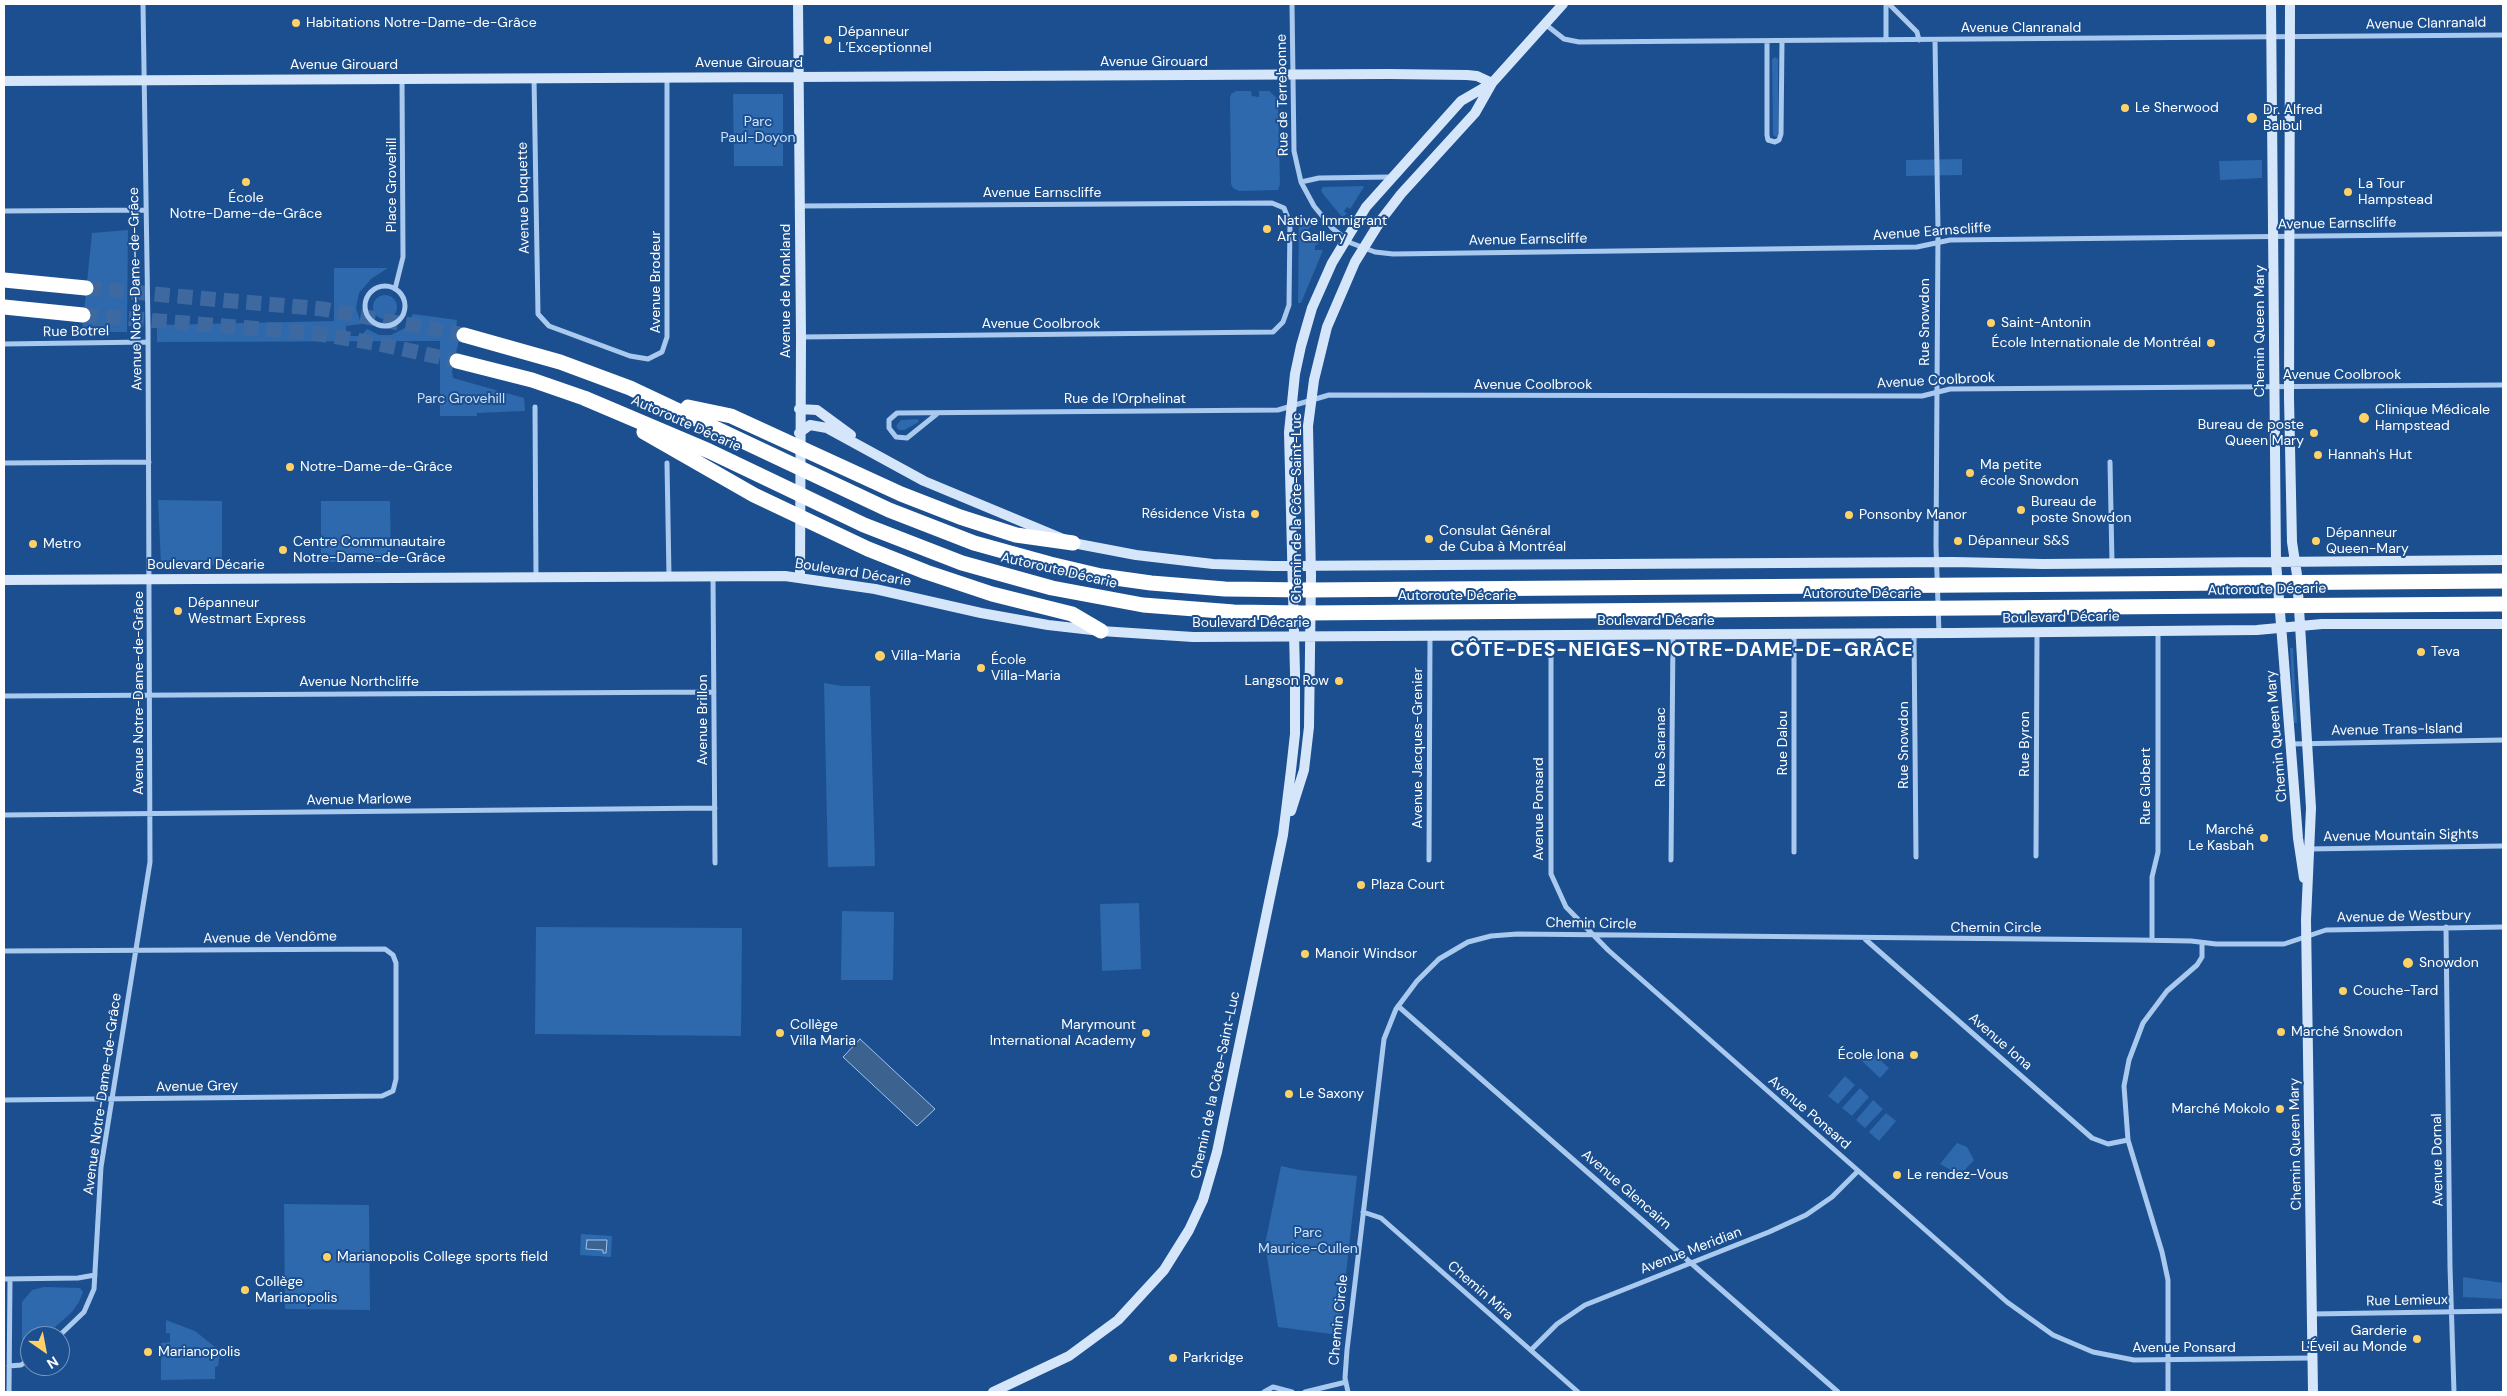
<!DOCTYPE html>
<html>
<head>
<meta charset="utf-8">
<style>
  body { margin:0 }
  #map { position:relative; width:2507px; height:1396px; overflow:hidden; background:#1b4f8f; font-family:"DM Sans",sans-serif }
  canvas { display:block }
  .frame { position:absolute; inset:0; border:5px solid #fff; pointer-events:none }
  .north { position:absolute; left:20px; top:1326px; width:50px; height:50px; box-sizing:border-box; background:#1b4f8f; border:1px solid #7695bc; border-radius:50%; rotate:147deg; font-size:14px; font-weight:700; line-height:20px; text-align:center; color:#fff }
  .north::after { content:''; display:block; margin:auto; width:18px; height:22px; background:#ffd166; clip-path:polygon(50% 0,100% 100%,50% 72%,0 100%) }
</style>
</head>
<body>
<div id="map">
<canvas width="2507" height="1396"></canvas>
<div class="frame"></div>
<div class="north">N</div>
</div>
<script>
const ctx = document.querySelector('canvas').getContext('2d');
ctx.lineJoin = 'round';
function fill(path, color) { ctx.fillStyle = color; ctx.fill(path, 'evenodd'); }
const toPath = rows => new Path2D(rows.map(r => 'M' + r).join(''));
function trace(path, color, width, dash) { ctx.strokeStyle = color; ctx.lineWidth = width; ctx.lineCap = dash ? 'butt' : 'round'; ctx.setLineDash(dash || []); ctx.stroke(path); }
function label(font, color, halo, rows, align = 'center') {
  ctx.font = font + ' "DM Sans",sans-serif'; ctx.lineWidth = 4; ctx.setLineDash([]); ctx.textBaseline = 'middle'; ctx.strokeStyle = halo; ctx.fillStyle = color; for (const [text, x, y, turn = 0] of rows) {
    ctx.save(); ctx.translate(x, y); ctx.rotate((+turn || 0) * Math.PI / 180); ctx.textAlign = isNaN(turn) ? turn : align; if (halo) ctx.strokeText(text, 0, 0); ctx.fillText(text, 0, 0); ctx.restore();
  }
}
fill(toPath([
  [1775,57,1778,59,1778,136,1776,137,1773,135,1772,59],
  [1236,91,1251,91,1252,96,1259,97,1259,91,1269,91,1278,99,1280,184,1278,190,1239,191,1233,188,1231,184,1230,98,1231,94],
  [733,94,783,94,783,166,734,166],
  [1962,159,1962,175,1906,176,1906,160],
  [2262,160,2262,178,2220,180,2219,161],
  [1323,187,1363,186,1364,187,1350,209,1347,207,1344,211,1347,214,1342,217,1323,194,1321,190],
  [1301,214,1311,227,1308,229,1311,234,1315,232,1322,240,1315,246,1315,250,1323,250,1301,303,1298,303,1299,215],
  [128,230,127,332,82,332,92,233],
  [334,268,388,268,371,279,359,293,356,308,361,324,346,326,346,336,361,336,367,329,379,335,391,335,405,328,413,314,457,320,456,331,460,335,452,371,453,378,524,398,525,411,477,413,477,416,440,416,440,341,157,342,157,325,334,321],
  '373 307a12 12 0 1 1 24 0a12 12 0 1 1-24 0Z',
  [918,419,919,422,904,430,899,430,896,426,901,420],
  [158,500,222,501,222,565,195,565,194,562,188,562,188,565,161,564],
  [321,501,390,501,391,562,324,562,321,554],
  [2290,648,2293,648,2297,723,2294,723],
  [824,683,842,686,870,686,875,866,828,867],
  [1139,903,1141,969,1102,971,1100,904],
  [842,911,894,912,893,980,841,980],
  [536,927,742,928,741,1036,535,1034],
  [1870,1051,1889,1068,1880,1078,1861,1060],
  [1845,1076,1855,1085,1838,1104,1828,1096],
  [1860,1088,1869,1097,1852,1116,1842,1108],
  [1873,1100,1883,1109,1865,1128,1856,1120],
  [1886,1113,1896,1121,1879,1141,1869,1132],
  [1957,1143,1967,1147,1974,1160,1960,1175,1940,1164],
  [1281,1166,1299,1170,1357,1176,1339,1335,1278,1327,1265,1244],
  [284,1204,369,1205,370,1310,285,1309],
  [581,1234,612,1236,611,1257,580,1255],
  [2463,1277,2503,1283,2503,1299,2463,1297],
  [44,1287,80,1288,83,1292,79,1302,72,1312,45,1336,30,1336,30,1348,22,1352,22,1302,32,1290],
  [166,1320,195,1331,220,1351,218,1366,215,1367,215,1379,161,1380,161,1343,170,1342,170,1333,166,1333]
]), '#2e69ad');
const water = toPath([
  [860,1039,935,1109,917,1126,843,1057,860,1039],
  [587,1240,607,1240,606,1253,603,1253,603,1250,586,1249,587,1240]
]);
fill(water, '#3c6290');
trace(water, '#9cc4f0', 1);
trace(toPath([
  [86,288,323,309,464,335],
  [83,315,313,333,380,344,457,361]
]), '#3d69a0', 15, [15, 8]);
trace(toPath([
  [1292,4,1294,151,1301,182,1314,206,1332,228,1351,243,1375,252,1393,254,1917,247,1950,240,2503,234],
  [1886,4,1886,40],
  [1889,4,1917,32,1919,40],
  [1545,24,1564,39,1579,42,2503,35],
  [1935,40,1938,230,1936,546,1939,633],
  [1767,41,1767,135,1768,140,1775,142,1779,140,1781,134,1782,41],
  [534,78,538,314,549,326,630,356,648,359,662,352,667,337,667,78],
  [1301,182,1319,178,1390,177],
  [800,206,1272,203,1284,208,1290,223,1289,305,1283,322,1273,332,801,337],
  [4,211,146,210],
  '365 306a20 20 0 1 1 40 0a20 20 0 1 1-40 0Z',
  [395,289,403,257,402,79],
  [4,344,148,342],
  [535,407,536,577],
  [938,413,907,438,896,437,889,428,889,420,897,413,1278,410,1329,395,1922,396,1950,389,2503,385],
  [2110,462,2112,563],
  [4,463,149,462],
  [667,463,669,576],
  [713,576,715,863],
  [1914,633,1916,857],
  [1551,635,1551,874,1566,907,1608,950,2007,1302,2053,1335,2093,1352,2134,1360,2313,1358],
  [4,696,714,692],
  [2291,744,2503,740],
  [4,815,715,808],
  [2308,849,2503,846],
  [1794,852,1794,634],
  [2036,856,2037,632],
  [1429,860,1430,636],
  [1671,860,1673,635],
  [2446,927,2450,1267,2454,1392],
  [1865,939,2092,1138,2108,1144,2128,1140],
  [2152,940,2152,877,2158,852,2158,631],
  [4,951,385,949,393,955,396,963,396,1079,393,1091,382,1096,4,1100],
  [1398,1006,1838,1392],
  [1363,1212,1381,1218,1578,1392],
  [4,1279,78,1278,95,1275],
  [2312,1314,2503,1311],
  [59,1336,84,1312,94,1289,101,1167,150,862,148,327,143,4],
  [1531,1350,1557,1324,1585,1305,1769,1232,1806,1215,1832,1197,1858,1171],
  [9,1366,21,1365,30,1359],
  [9,1392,10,1279],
  [1264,1392,1273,1387,1292,1392],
  [1305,1392,1346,1382],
  [1348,1392,1345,1378,1347,1350,1384,1039,1396,1009,1417,981,1439,959,1468,942,1491,936,1517,934,2137,940,2191,941,2216,944,2284,944,2326,930,2503,927],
  [2168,1392,2168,1280,2162,1252,2128,1140,2124,1086,2129,1060,2143,1023,2167,991,2197,965,2202,957,2202,943]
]), '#a9c9ee', 5);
trace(toPath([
  [798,4,801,337,800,578],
  [2271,4,2276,562,2298,838,2304,878],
  [2290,4,2289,398,2292,542,2297,575,2311,808,2306,920,2313,1392],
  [4,81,1389,74,1467,75,1477,76,1492,83],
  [799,409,817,410,851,435],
  [799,433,810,425,827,428,924,481,1073,543,1136,555,1213,564,1273,566,1954,562,2043,564,2503,560],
  [4,580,785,576,875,589,981,613,1048,625,1101,631,1193,637,1953,633,2257,630,2322,624,2503,624],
  [1291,811,1304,770,1309,727,1311,576,1308,426,1314,380,1327,327,1355,262,1381,220,1401,194,1475,113,1492,83,1563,4],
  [993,1392,1069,1356,1118,1320,1164,1270,1189,1230,1203,1200,1217,1152,1269,902,1283,835,1291,770,1295,734,1295,673,1289,432,1295,374,1301,346,1312,308,1332,263,1366,207,1461,101,1492,83]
]), '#d6e6fa', 10);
trace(toPath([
  [4,280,86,288],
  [4,307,83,315],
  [464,335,560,362,630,388,889,510,974,543,1050,564,1101,576,1151,583,1225,589,1307,590,2503,581],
  [457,361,532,380,584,398,709,451,864,525,962,563,1052,588,1143,605,1234,612,1303,613,2503,604],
  [688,407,731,416,901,494,960,517,1016,535,1073,543],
  [644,432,754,495,868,549,926,572,992,594,1072,614,1101,631]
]), '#fff', 15);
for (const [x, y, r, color] of [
  [296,23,5,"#ffd166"],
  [828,40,5,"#ffd166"],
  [2125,108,5,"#ffd166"],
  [2252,118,6,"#ffd166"],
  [246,182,5,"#ffd166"],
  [2348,192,5,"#ffd166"],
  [1267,229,5,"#ffd166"],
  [1991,323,5,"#ffd166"],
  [2211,343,5,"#ffd166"],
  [2364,418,6,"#ffd166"],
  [2314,433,5,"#ffd166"],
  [2318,455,5,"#ffd166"],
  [290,467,5,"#ffd166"],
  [1970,473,5,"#ffd166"],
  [2021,510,5,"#ffd166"],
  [1255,514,5,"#ffd166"],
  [1849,515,5,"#ffd166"],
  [1429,539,5,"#ffd166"],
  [1958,541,5,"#ffd166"],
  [2316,541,5,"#ffd166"],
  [33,544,5,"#ffd166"],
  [283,550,5,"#ffd166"],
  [178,611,5,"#ffd166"],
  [2421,652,5,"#ffd166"],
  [880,656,6,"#ffd166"],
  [981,668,5,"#ffd166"],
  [1339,681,5,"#ffd166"],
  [2264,838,5,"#ffd166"],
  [1361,885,5,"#ffd166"],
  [1305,954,5,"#ffd166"],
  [2408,963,6,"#ffd166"],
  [2343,991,5,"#ffd166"],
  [2281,1032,5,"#ffd166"],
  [780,1033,5,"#ffd166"],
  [1146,1033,5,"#ffd166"],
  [1914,1055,5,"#ffd166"],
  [1289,1094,5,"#ffd166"],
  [2280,1109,5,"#ffd166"],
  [1897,1175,5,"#ffd166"],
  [327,1257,5,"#ffd166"],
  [245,1290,5,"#ffd166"],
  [2417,1339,5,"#ffd166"],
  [148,1352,5,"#ffd166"],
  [1173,1358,5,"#ffd166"]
]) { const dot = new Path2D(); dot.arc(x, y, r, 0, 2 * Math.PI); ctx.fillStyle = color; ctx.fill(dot); trace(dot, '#1b4f8f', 2); }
label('14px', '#fff', '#1b4f8f', [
  ["Habitations Notre-Dame-de-Grâce",306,23],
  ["Dépanneur",838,32],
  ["L’Exceptionnel",838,48],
  ["Le Sherwood",2135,108],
  ["Dr. Alfred",2263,110],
  ["Balbul",2263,126],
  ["La Tour",2358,184],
  ["Hampstead",2358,200],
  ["École",246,198,"center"],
  ["Notre-Dame-de-Grâce",246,214,"center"],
  ["Native Immigrant",1277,221],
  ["Art Gallery",1277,237],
  ["Saint-Antonin",2001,323],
  ["École Internationale de Montréal",2201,343,"right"],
  ["Clinique Médicale",2375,410],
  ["Hampstead",2375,426],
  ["Bureau de poste",2304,425,"right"],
  ["Queen Mary",2304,441,"right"],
  ["Hannah's Hut",2328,455],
  ["Ma petite",1980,465],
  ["école Snowdon",1980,481],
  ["Notre-Dame-de-Grâce",300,467],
  ["Bureau de",2031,502],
  ["poste Snowdon",2031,518],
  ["Résidence Vista",1245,514,"right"],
  ["Ponsonby Manor",1859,515],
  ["Consulat Général",1439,531],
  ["de Cuba à Montréal",1439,547],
  ["Dépanneur",2326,533],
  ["Queen-Mary",2326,549],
  ["Dépanneur S&S",1968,541],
  ["Centre Communautaire",293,542],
  ["Notre-Dame-de-Grâce",293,558],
  ["Metro",43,544],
  ["Dépanneur",188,603],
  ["Westmart Express",188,619],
  ["Teva",2431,652],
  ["Villa-Maria",891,656],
  ["École",991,660],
  ["Villa-Maria",991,676],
  ["Langson Row",1329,681,"right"],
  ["Marché",2254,830,"right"],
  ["Le Kasbah",2254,846,"right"],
  ["Plaza Court",1371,885],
  ["Manoir Windsor",1315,954],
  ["Snowdon",2419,963],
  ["Couche-Tard",2353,991],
  ["Collège",790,1025],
  ["Villa Maria",790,1041],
  ["Marymount",1136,1025,"right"],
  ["International Academy",1136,1041,"right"],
  ["Marché Snowdon",2291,1032],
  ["École Iona",1904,1055,"right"],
  ["Le Saxony",1299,1094],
  ["Marché Mokolo",2270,1109,"right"],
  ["Le rendez-Vous",1907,1175],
  ["Marianopolis College sports field",337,1257],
  ["Collège",255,1282],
  ["Marianopolis",255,1298],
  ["Garderie",2407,1331,"right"],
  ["L'Éveil au Monde",2407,1347,"right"],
  ["Marianopolis",158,1352],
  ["Parkridge",1183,1358]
], 'left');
label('14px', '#fff', '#1b4f8f', [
  ["Avenue Clanranald",2426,24,-1],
  ["Avenue Clanranald",2021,28],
  ["Avenue Girouard",1154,62],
  ["Avenue Girouard",749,63],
  ["Avenue Girouard",344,65],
  ["Rue de Terrebonne",1283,95,-91],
  ["Place Grovehill",392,185,-90],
  ["Avenue Earnscliffe",1042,193],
  ["Avenue Duquette",524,198,-91],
  ["Avenue Earnscliffe",2337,224,-1],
  ["Avenue Earnscliffe",1932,232,-4],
  ["Avenue Earnscliffe",1528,240,-1],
  ["Avenue Brodeur",656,282,-90],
  ["Avenue Notre-Dame-de-Grâce",136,289,-91],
  ["Avenue de Monkland",786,291,-90],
  ["Rue Snowdon",1925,322,-90],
  ["Avenue Coolbrook",1041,324],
  ["Chemin Queen Mary",2260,331,-90],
  ["Rue Botrel",76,332,-1],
  ["Avenue Coolbrook",2342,375],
  ["Avenue Coolbrook",1936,381,-3],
  ["Avenue Coolbrook",1533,385],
  ["Rue de l'Orphelinat",1125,399],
  ["Autoroute Décarie",686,424,24],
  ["Chemin de la Côte-Saint-Luc",1297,508,-90],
  ["Boulevard Décarie",206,565],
  ["Autoroute Décarie",1059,571,13],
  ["Boulevard Décarie",853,573,9],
  ["Autoroute Décarie",2267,590,-1],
  ["Autoroute Décarie",1862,594],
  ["Autoroute Décarie",1457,596],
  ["Boulevard Décarie",2061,618,-1],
  ["Boulevard Décarie",1656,621],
  ["Boulevard Décarie",1251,623],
  ["Avenue Northcliffe",359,682],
  ["Avenue Notre-Dame-de-Grâce",139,693,-90],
  ["Avenue Brillon",703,720,-90],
  ["Avenue Trans-Island",2397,730,-1],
  ["Chemin Queen Mary",2277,736,-95],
  ["Rue Dalou",1783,743,-90],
  ["Rue Byron",2025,744,-90],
  ["Rue Snowdon",1904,745,-90],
  ["Rue Saranac",1661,747,-90],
  ["Avenue Jacques-Grenier",1418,748,-90],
  ["Rue Globert",2146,786,-90],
  ["Avenue Marlowe",359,800,-1],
  ["Avenue Ponsard",1539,809,-90],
  ["Avenue Mountain Sights",2401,836,-1],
  ["Avenue de Westbury",2404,917,-1],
  ["Chemin Circle",1591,924,1],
  ["Chemin Circle",1996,928],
  ["Avenue de Vendôme",270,938,-1],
  ["Avenue Iona",2000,1042,41],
  ["Chemin de la Côte-Saint-Luc",1216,1085,-78],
  ["Avenue Grey",197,1087,-1],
  ["Avenue Notre-Dame-de-Grâce",103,1094,-82],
  ["Avenue Ponsard",1809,1113,41],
  ["Chemin Queen Mary",2296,1144,-91],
  ["Avenue Dornal",2438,1160,-91],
  ["Avenue Glencairn",1626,1190,41],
  ["Avenue Meridian",1691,1251,-21],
  ["Chemin Mira",1480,1291,41],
  ["Rue Lemieux",2407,1301,-1],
  ["Chemin Circle",1339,1320,-84],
  ["Avenue Ponsard",2184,1348]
]);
label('14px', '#cfe3fa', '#1b4f8f', [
  ["Parc",758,122],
  ["Paul-Doyon",758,138],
  ["Parc Grovehill",461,399],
  ["Parc",1308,1233],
  ["Maurice-Cullen",1308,1249]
]);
ctx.letterSpacing = '1px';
label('bold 19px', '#fff', '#1b4f8f', [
  ["CÔTE-DES-NEIGES–NOTRE-DAME-DE-GRÂCE",1682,651]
]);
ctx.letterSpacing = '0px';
</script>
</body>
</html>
